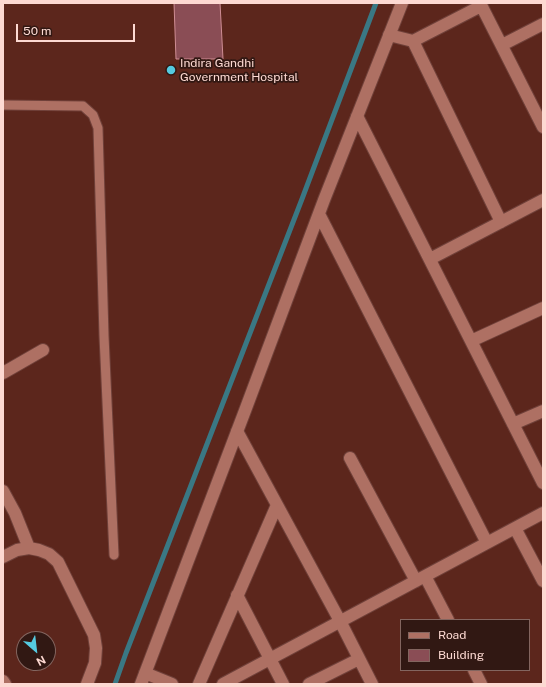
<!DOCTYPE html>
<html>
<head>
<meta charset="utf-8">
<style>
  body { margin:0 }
  #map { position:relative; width:546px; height:687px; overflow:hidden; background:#5c261c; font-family:"Public Sans",sans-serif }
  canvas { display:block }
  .frame { position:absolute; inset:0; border:4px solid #fdd9d2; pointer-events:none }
  .legend { position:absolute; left:400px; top:619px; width:130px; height:52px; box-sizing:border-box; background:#311813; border:1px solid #83655f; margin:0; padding:5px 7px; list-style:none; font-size:12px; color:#fdd9d2 }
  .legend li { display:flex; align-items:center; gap:8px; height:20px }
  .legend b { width:20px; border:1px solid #83655f }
  .north { position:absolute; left:16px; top:631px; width:40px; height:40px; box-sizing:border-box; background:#311813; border:1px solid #83655f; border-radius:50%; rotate:152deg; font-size:11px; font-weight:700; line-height:16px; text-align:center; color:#fdd9d2 }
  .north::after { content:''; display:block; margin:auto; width:14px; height:18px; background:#55cae0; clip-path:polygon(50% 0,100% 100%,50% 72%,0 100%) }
  .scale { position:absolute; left:16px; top:24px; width:119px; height:18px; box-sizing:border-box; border:2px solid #fdd9d2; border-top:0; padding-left:5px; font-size:12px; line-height:14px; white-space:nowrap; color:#fdd9d2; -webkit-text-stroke:3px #311813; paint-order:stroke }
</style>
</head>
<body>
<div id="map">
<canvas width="546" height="687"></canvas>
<div class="frame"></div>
<ul class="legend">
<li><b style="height:5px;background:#ae7063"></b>Road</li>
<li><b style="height:11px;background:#8a4d55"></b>Building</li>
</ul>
<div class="north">N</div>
<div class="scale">50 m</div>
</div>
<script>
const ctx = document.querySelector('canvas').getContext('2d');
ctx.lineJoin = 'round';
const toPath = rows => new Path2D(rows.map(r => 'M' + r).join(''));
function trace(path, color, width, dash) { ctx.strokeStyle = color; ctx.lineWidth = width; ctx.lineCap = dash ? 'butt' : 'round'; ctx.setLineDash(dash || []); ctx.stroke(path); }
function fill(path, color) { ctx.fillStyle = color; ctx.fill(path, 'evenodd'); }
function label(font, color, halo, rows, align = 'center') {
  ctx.font = font + ' "Public Sans",sans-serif'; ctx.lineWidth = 3.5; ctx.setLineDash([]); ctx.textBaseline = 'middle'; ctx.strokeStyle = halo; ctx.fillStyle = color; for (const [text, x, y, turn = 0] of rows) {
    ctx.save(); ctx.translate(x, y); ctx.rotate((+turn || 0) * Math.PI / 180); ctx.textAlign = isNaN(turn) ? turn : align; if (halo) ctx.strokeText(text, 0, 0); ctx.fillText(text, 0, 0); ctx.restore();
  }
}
trace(toPath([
  [115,684,126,653,302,199,376,3]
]), '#3a7884', 5);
const building = toPath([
  [174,3,220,3,223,59,176,59,174,3]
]);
fill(building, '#8a4d55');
trace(building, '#cf8d94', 1);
const service = toPath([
  [3,105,83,106,93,115,98,128,104,336,114,555]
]);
const minor = toPath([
  [480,3,543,127],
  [389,35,413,41,501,222],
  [413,41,481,6],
  [502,45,543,24],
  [357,116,543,483],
  [319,214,487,543],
  [430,259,543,200],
  [471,341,543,308],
  [3,373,43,350],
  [513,424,543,411],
  [237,431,340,621,372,684],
  [350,458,416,581],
  [3,491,15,513,29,548],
  [515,528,543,581],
  [3,557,17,550,29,548,39,550,49,554,58,562,94,635,96,648,95,663,87,684],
  [425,576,448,620],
  [237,595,283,684],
  [474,670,481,684],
  [145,673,172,684],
  [3,681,5,684],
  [141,684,246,408,324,200,402,3],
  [199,684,277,505],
  [223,684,543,513],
  [309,684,359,659]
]);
trace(service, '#70413a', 11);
trace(minor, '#70413a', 14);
trace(service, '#ae7063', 9);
trace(minor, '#ae7063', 12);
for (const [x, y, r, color] of [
  [171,70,5,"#55cae0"]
]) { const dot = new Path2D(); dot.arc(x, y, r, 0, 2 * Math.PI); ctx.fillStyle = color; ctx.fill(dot); trace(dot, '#311813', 1.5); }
label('12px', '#fdd9d2', '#311813', [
  ["Indira Gandhi",180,63],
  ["Government Hospital",180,77]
], 'left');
</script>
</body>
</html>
